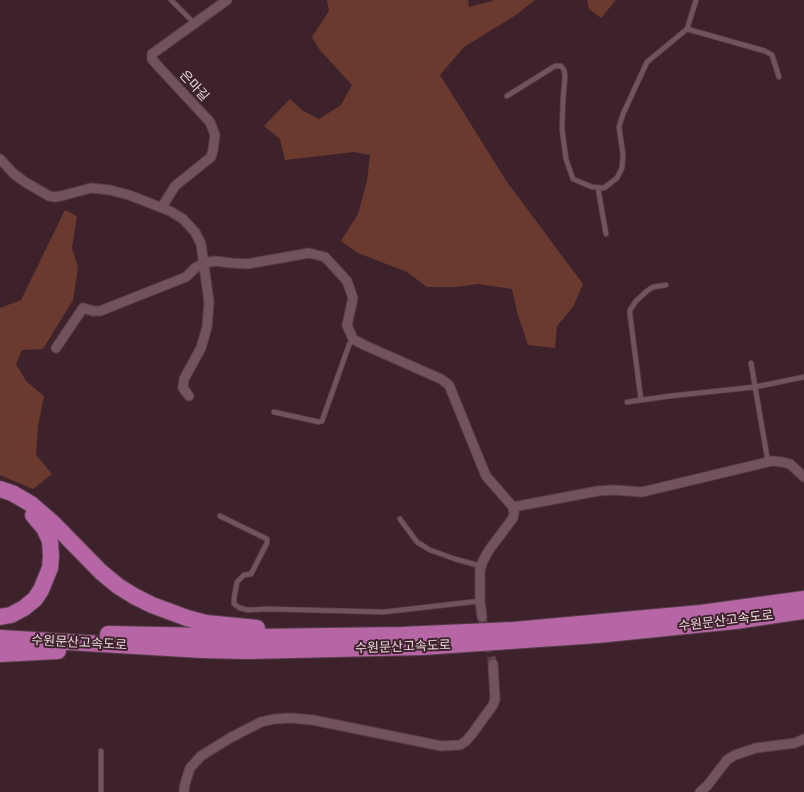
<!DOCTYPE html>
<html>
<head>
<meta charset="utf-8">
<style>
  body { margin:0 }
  canvas { display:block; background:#3d222c }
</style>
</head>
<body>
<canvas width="804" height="792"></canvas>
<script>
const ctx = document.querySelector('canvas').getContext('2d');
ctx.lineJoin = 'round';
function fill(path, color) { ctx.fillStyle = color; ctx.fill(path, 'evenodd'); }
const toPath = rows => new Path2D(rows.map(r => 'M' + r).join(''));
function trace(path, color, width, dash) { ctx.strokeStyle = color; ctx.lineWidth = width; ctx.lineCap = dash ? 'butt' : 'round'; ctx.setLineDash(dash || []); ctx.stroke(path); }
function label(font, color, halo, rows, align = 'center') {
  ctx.font = font + ' "Roboto Serif","Noto Sans KR",serif'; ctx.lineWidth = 4; ctx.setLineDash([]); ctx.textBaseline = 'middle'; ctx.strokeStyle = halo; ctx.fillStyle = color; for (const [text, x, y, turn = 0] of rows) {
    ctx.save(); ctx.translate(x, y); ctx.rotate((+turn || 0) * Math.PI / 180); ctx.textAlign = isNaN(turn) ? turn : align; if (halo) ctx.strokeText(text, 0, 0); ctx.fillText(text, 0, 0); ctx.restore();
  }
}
fill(toPath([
  [327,0,468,0,469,7,492,1,493,0,535,0,516,15,464,47,440,75,507,182,583,284,573,307,557,326,555,348,528,345,517,312,512,289,478,284,455,287,427,287,407,272,358,253,341,241,358,214,367,181,370,155,354,152,285,160,280,139,264,126,290,99,303,111,319,119,341,105,352,85,319,49,312,37,329,11],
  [587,0,616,0,601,18,589,9],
  [65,210,77,216,72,248,78,268,73,300,43,349,22,350,16,364,26,381,44,396,38,426,36,455,52,474,33,489,0,475,0,308,21,300]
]), '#6a3a2f');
trace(toPath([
  [482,617,493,664]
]), '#573d46', 9, [9, 4.5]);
const service = toPath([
  [171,0,194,23],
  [687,29,765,51,772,55,779,77],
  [507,96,555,66,561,66,564,70,565,76,563,100,562,129,566,159,573,179,592,187,604,188,617,178,622,168,623,154,619,127,623,114,647,62,687,29,696,0],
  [598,188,606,234],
  [751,363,768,462],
  [641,400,630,315,630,310,636,301,647,291,653,287,666,285],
  [627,402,670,396,755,387,804,377],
  [274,412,319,422,322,421,349,345,353,339],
  [220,516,267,539,267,543,251,574,244,575,237,582,234,598,234,604,240,608,248,610,269,609,384,612,480,601],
  [400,519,417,542,430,550,455,559,481,566],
  [101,751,101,792]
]);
const minor = toPath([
  [0,159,14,174,25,182,49,196,55,197,61,196,91,188,110,190,129,195,170,211,183,219,195,232,201,244,209,302,207,327,201,348,184,379,183,388,189,396],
  [162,207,175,186,211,157,213,150,215,135,210,122,158,66,152,59,152,54,227,0],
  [56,348,83,308,93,311,100,311,186,277,195,268,204,263,215,261,232,263,247,264,309,253,325,257,347,281,353,298,347,325,353,339,364,345,441,379,449,385,486,476,513,507,598,491,614,490,642,492,772,461,782,462,790,464,804,477],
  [482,617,480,601,480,570,483,561,489,550,513,518,514,513,513,507],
  [184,792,185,784,190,768,201,756,230,738,261,722,274,719,291,718,313,720,441,746,460,745,466,741,472,734,493,705,495,699,493,664],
  [700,792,707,786,727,760,735,755,756,748,795,743,804,739]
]);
const motorway = toPath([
  [0,489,12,493,31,504,53,523,101,572,118,586,134,596,152,605,187,618,206,623,257,628],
  [0,617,11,615,24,608,35,599,41,590,50,568,51,556,50,541,44,528,33,515],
  [108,634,260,637,402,635,514,630,701,613,804,599],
  [0,638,203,650,247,651,422,647,597,635,735,621,804,611],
  [0,654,58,651]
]);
trace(service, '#563f49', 6);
trace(minor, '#563f49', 11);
trace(motorway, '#563f49', 18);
trace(service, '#72525e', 4.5);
trace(minor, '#72525e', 9);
trace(motorway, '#b766a5', 16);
label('13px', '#e9d6dc', '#3d222c', [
  ["은마길",194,86,47],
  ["수원문산고속도로",726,621,-7],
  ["수원문산고속도로",79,643,3],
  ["수원문산고속도로",403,647,-2]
]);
</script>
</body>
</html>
